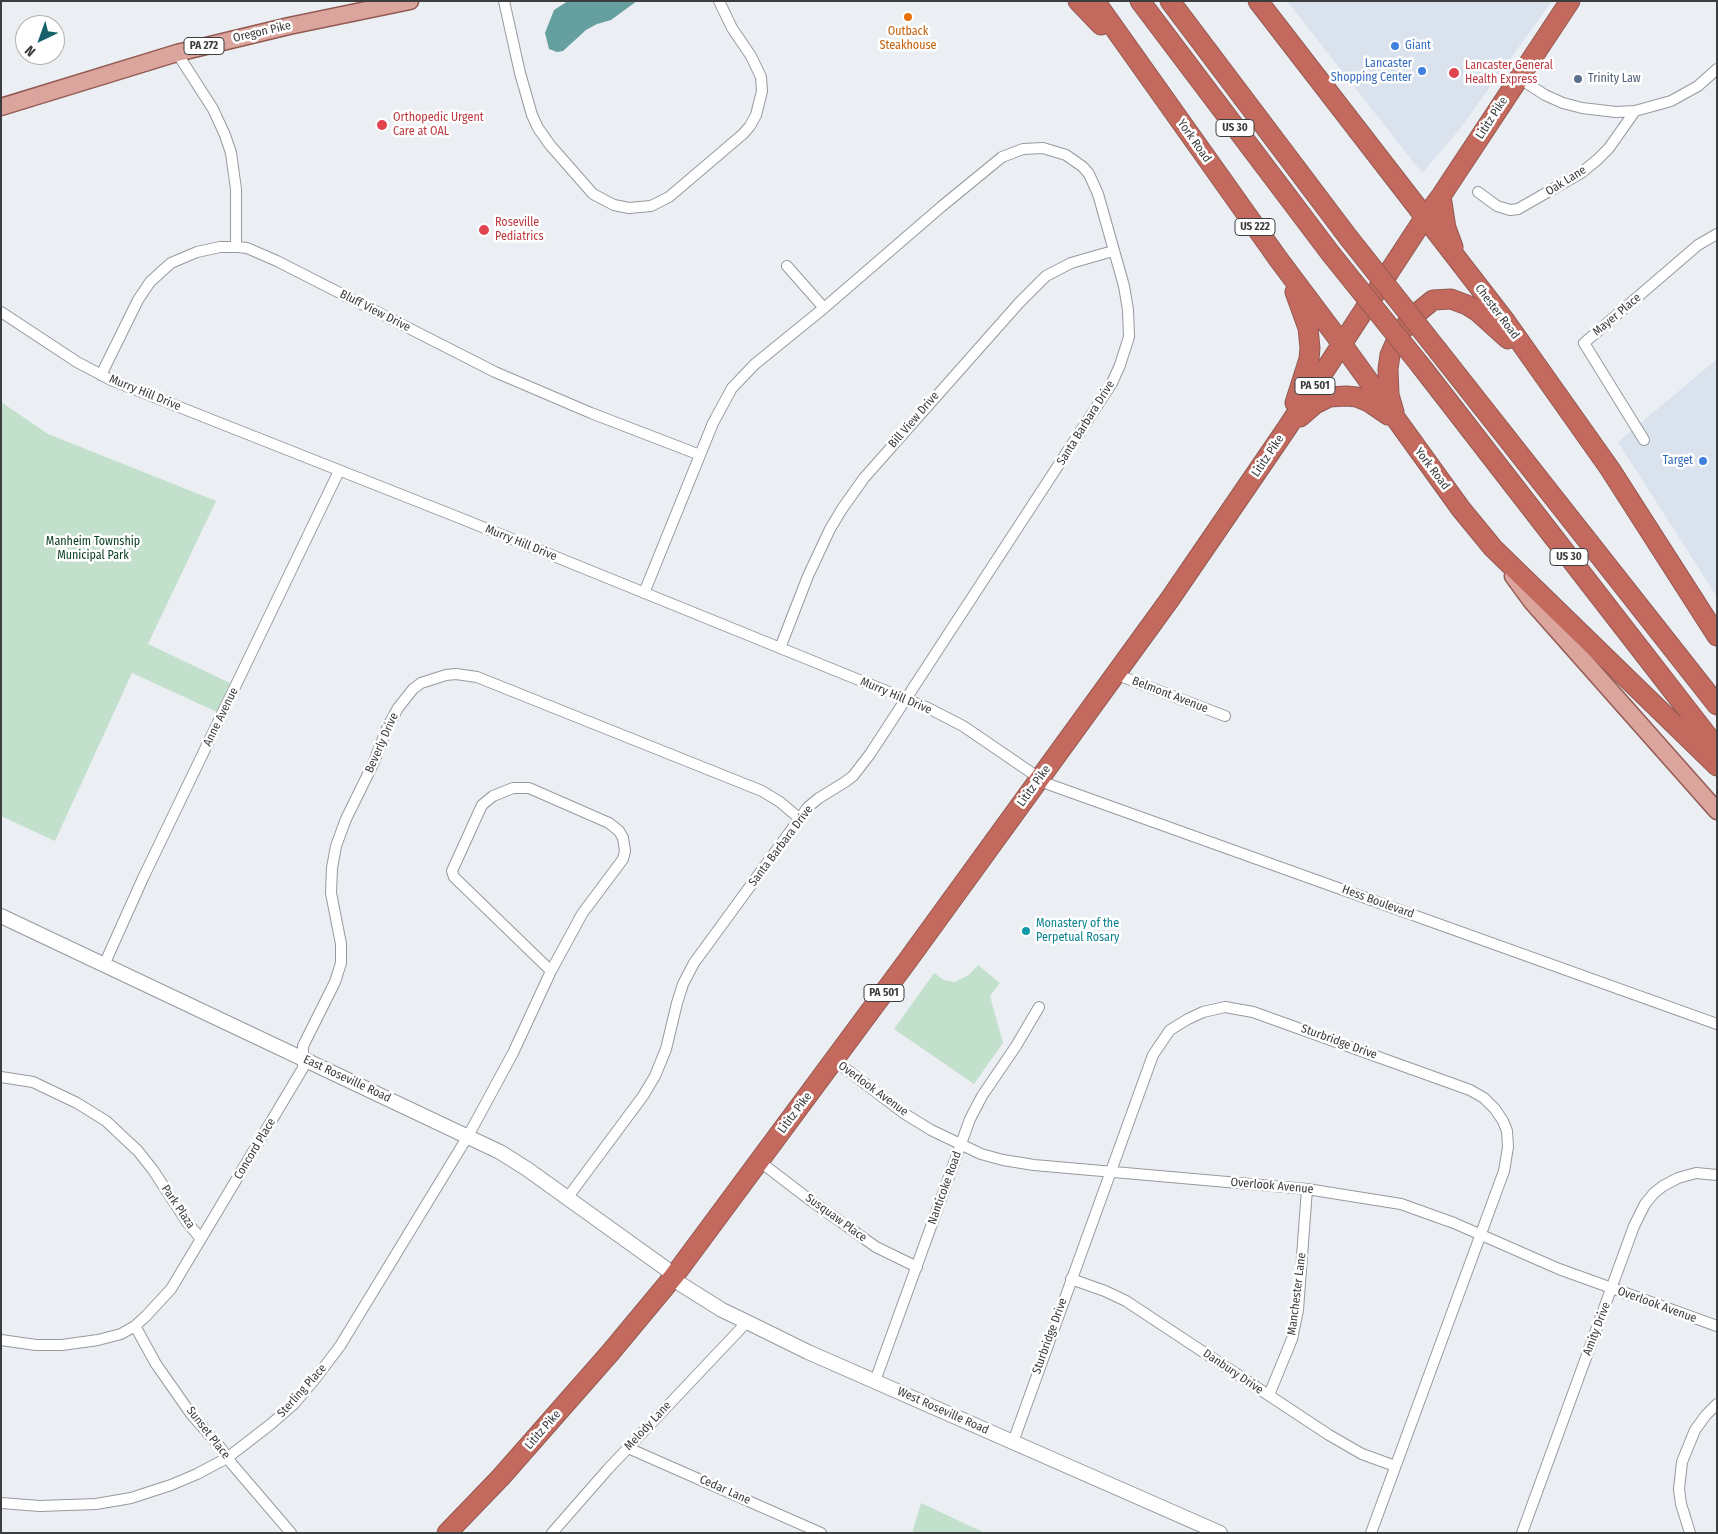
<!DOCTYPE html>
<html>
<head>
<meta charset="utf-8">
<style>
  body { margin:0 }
  #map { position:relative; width:1718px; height:1534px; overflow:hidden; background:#ebeff4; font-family:"Fira Sans Condensed",sans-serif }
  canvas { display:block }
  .frame { position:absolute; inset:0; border:2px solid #3b3d3f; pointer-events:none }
  .north { position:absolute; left:15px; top:15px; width:50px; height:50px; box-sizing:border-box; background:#fff; border:1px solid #b1b1b2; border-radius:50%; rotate:222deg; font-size:14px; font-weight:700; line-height:20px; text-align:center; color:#3b3d3f }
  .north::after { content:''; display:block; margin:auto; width:18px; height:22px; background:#15626d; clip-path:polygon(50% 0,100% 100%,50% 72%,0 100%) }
</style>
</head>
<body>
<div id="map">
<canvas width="1718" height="1534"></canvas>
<div class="frame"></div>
<div class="north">N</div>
</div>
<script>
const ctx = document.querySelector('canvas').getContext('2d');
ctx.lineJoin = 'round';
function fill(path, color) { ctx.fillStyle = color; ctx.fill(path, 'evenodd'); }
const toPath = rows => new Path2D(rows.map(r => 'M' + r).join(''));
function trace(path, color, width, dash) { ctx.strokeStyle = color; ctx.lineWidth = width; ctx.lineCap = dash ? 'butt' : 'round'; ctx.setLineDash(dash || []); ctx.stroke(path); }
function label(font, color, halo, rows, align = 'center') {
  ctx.font = font + ' "Fira Sans Condensed",sans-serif'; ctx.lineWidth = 5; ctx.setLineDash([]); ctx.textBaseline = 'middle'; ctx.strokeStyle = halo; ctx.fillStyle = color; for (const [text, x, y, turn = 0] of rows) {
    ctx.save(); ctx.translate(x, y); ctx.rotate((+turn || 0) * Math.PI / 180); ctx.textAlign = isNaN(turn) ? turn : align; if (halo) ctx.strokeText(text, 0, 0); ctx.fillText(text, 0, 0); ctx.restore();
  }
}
fill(toPath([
  [1287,1,1552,1,1459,130,1422,173],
  [1717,359,1717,597,1618,442]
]), '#d9e2ed');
fill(toPath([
  [1,402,48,434,216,501,148,644,230,683,217,712,132,673,55,841,1,816],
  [978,965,1000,983,990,996,1003,1043,974,1084,894,1029,934,973,944,980,954,982,969,975],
  [921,1503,985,1533,912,1533]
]), '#c3e0cc');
fill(toPath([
  [568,1,637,1,611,20,597,24,586,30,563,51,557,52,549,49,545,33,554,10]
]), '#659fa0');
const street = toPath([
  [504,1,520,73,532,115,538,128,550,145,593,194,614,205,629,208,651,206,669,197,743,134,750,126,756,115,762,91,761,77,751,56,732,28,719,1],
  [177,53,213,109,225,135,231,153,236,189,236,247],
  [1519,76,1528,84,1545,95,1563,103,1582,108,1616,112,1635,111,1671,101,1698,86,1717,69],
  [1478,192,1497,206,1510,210,1518,209,1581,173,1597,160,1609,148,1635,111],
  [787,266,824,308],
  [1,312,77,362,111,380,470,522,928,708,963,726,1048,784,1717,1024],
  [101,375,138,300,150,282,162,271,171,263,197,252,220,247,238,247,247,248,277,261,495,372,591,413,700,455],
  [1644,440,1584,343,1698,245,1717,234],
  [780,648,808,576,830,529,842,509,864,478,1019,303,1046,276,1071,263,1113,251],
  [1115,674,1225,716],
  [513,788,529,788,609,823,619,831,623,838,625,851,623,859,582,914,551,971,454,877,452,871,482,805,493,796,513,788],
  [104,965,143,878,339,471],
  [834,1060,905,1114,931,1130,981,1154,1003,1160,1034,1165,1307,1189,1401,1204,1454,1223,1559,1269,1717,1326],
  [1,1077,33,1082,77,1103,106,1121,138,1151,153,1170,187,1222,201,1239],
  [759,1161,806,1197,876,1247,917,1267],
  [568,1197,643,1096,655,1076,666,1049,677,1003,683,984,694,963,808,807,819,798,845,782,853,776,870,754,1112,383,1120,365,1129,337,1128,310,1124,286,1098,194,1089,174,1083,167,1066,155,1043,148,1023,149,1002,157,941,207,824,308,755,364,732,388,713,423,644,593],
  [1071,1279,1105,1291,1126,1301,1329,1435,1362,1454,1395,1466],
  [135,1326,156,1364,191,1414,220,1447,232,1464,291,1533],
  [1,1340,36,1345,62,1345,98,1340,121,1334,135,1326,146,1316,171,1289,303,1068,303,1046,335,982,341,963,341,944,331,893,332,868,336,846,346,819,373,764,388,726,398,708,413,689,421,683,446,675,456,674,477,677,762,791,780,802,800,819],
  [875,1381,970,1119,982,1096,1016,1046,1039,1007],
  [1269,1395,1292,1339,1298,1310,1307,1189],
  [1013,1442,1153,1055,1170,1030,1188,1019,1203,1012,1225,1007,1253,1012,1470,1090,1484,1098,1495,1109,1503,1121,1507,1131,1508,1147,1504,1171,1371,1533],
  [628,1448,821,1533],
  [1,1503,40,1506,96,1504,131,1498,171,1485,197,1474,227,1458,271,1424,294,1404,315,1379,340,1346,468,1136,513,1053,551,971],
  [552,1533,608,1469,747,1322],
  [1522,1533,1634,1226,1645,1204,1654,1193,1663,1186,1678,1178,1696,1173,1717,1175],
  [1690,1533,1681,1504,1679,1489,1682,1462,1695,1430,1706,1415,1717,1404]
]);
const secondary = toPath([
  [1,916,500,1152,527,1169,665,1268,674,1276,679,1283,722,1310,747,1322,808,1352,1220,1533]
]);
const primary = toPath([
  [1,107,177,53,289,26,410,1],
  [1513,576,1532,602,1717,811]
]);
const highway = toPath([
  [1078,1,1101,25],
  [1095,1,1279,260,1342,344,1461,509,1493,548,1717,766],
  [1140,1,1331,254],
  [1170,1,1348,237],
  [1258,1,1506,322,1610,469,1717,636],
  [1441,196,1446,228,1453,247],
  [1295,292,1308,328,1310,348,1309,359,1295,403],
  [1439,352,1717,705],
  [1421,366,1717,748],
  [1394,412,1389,395,1388,369,1390,355,1398,337,1411,318,1433,300,1451,299,1467,305,1478,312,1508,339],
  [1300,417,1315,404,1329,397,1346,396,1357,397,1369,402,1388,415],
  [447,1533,501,1477,610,1353,674,1276,908,960,1170,599,1287,428,1425,217,1441,196,1570,1]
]);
trace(street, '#969a9e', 12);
trace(secondary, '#969a9e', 16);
trace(primary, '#935a52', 19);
trace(highway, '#935a52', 21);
trace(street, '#fff', 10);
trace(secondary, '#fff', 14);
trace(primary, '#dba59e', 16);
trace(highway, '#c3695d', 19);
const highwayBridge = toPath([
  [1348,237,1439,352],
  [1331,254,1421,366]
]);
trace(highwayBridge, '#935a52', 21, []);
trace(highwayBridge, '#c3695d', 19);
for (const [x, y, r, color] of [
  [908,17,5,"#e8710a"],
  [1395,46,5,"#3f7fe0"],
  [1422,71,5,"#3f7fe0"],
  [1454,73,6,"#e0444e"],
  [1578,79,5,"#5c6f8a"],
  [382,125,6,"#e0444e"],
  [484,230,6,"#e0444e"],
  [1703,461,5,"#3f7fe0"],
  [1026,931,5,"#0f9aa8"]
]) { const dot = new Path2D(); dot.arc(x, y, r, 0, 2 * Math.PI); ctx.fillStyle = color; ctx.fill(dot); trace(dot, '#fff', 2); }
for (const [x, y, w] of [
  [204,46,40],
  [1235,128,38],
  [1255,227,40],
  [1315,386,40],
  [1569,557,38],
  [884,993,40]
]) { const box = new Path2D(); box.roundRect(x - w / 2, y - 8.5, w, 17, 4); ctx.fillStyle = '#fff'; ctx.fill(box); trace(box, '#3b3d3f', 1); }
label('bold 11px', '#3b3d3f', null, [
  ["PA 272",204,46],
  ["US 30",1235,128],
  ["US 222",1255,227],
  ["PA 501",1315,386],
  ["US 30",1569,557],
  ["PA 501",884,993]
]);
label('12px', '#3b3d3f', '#fff', [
  ["Oregon Pike",262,32,-13],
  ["Lititz Pike",1492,118,-57],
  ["York Road",1194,141,55],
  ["Oak Lane",1566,181,-32],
  ["Bluff View Drive",375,311,27],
  ["Chester Road",1497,312,53],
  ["Mayer Place",1617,315,-40],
  ["Murry Hill Drive",145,393,22],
  ["Bill View Drive",914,420,-49],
  ["Santa Barbara Drive",1086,423,-58],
  ["Lititz Pike",1268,456,-56],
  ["York Road",1432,469,53],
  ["Murry Hill Drive",521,543,22],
  ["Belmont Avenue",1170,695,21],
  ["Murry Hill Drive",896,696,23],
  ["Anne Avenue",221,717,-64],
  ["Beverly Drive",382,743,-66],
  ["Lititz Pike",1034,786,-54],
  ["Santa Barbara Drive",781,846,-53],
  ["Hess Boulevard",1378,902,20],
  ["Sturbridge Drive",1339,1042,20],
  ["East Roseville Road",347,1079,25],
  ["Overlook Avenue",873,1089,36],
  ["Lititz Pike",795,1113,-53],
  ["Concord Place",255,1149,-59],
  ["Overlook Avenue",1272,1186,5],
  ["Nanticoke Road",945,1188,-70],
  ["Park Plaza",178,1207,56],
  ["Susquaw Place",836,1218,36],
  ["Manchester Lane",1297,1294,-83],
  ["Overlook Avenue",1657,1305,20],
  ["Amity Drive",1597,1329,-69],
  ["Sturbridge Drive",1050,1336,-70],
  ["Danbury Drive",1233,1372,34],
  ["Sterling Place",302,1391,-48],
  ["West Roseville Road",943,1411,24],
  ["Melody Lane",648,1426,-47],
  ["Lititz Pike",543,1430,-49],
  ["Sunset Place",208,1433,52],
  ["Cedar Lane",725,1490,24]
]);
label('12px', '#c56008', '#fff', [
  ["Outback",908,32],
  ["Steakhouse",908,46]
]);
label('12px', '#366cbe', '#fff', [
  ["Giant",1405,46,"left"],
  ["Lancaster",1412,64],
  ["Shopping Center",1412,78],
  ["Target",1693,461]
], 'right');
label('12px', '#be3a42', '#fff', [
  ["Lancaster General",1465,66],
  ["Health Express",1465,80],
  ["Orthopedic Urgent",393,118],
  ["Care at OAL",393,132],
  ["Roseville",495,223],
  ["Pediatrics",495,237]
], 'left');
label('12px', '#4e5e75', '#fff', [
  ["Trinity Law",1588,79]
], 'left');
label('12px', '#0e4125', '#fff', [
  ["Manheim Township",93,542],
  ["Municipal Park",93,556]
]);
label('12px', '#0d838f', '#fff', [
  ["Monastery of the",1036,924],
  ["Perpetual Rosary",1036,938]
], 'left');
</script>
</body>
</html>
